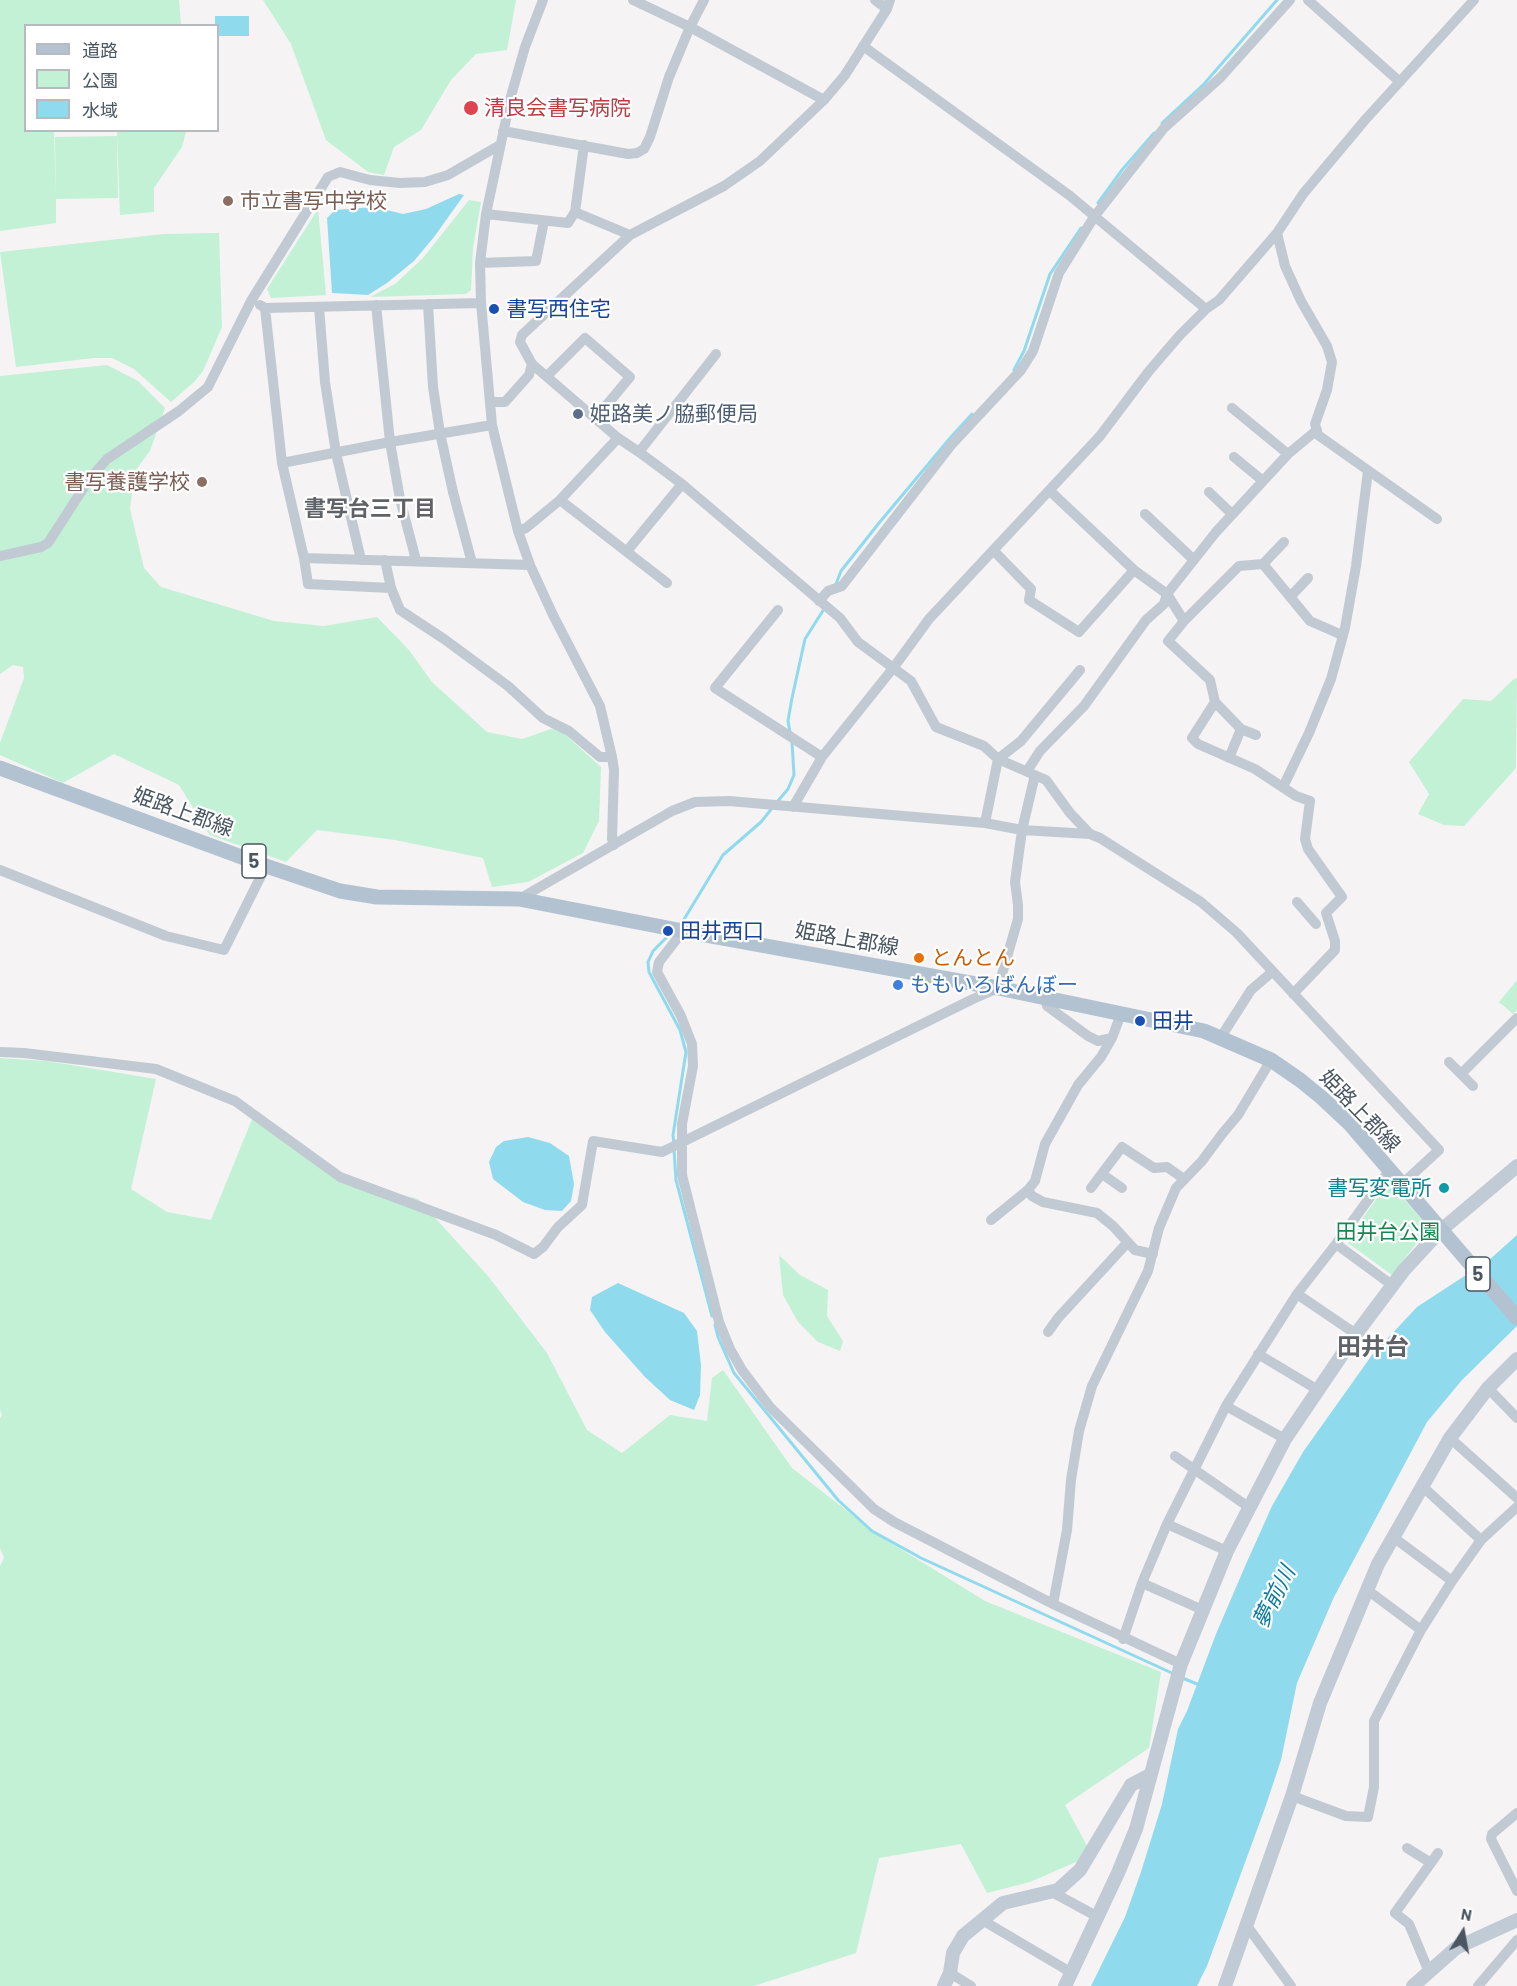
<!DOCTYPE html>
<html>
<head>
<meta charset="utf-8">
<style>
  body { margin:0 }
  #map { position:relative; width:1517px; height:1986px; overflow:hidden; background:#f5f3f3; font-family:Barlow,"Noto Sans JP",sans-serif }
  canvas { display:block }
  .legend { position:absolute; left:24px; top:24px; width:195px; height:108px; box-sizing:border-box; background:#fff; border:2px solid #b7bbc0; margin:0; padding:8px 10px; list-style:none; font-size:18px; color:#4a5661 }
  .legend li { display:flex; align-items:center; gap:12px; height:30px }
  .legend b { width:30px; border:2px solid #b7bbc0 }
  .north { position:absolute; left:1433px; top:1902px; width:60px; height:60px; -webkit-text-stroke:4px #fff; paint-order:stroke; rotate:11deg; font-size:16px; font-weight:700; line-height:24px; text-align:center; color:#4a5661 }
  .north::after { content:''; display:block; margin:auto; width:21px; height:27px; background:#4a5661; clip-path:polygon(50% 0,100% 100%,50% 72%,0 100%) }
</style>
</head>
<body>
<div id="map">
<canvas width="1517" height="1986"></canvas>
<ul class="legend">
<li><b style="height:8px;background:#b3c2d1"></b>道路</li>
<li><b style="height:16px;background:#c3f1d5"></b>公園</li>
<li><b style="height:16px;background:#90daee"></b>水域</li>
</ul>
<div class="north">N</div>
</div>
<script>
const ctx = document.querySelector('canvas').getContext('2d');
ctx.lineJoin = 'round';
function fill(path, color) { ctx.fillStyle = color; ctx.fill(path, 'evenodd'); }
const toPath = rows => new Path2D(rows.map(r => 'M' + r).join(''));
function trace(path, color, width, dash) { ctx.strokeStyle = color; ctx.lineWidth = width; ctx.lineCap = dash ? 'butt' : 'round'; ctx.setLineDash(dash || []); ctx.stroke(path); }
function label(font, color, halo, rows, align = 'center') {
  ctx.font = font + ' Barlow,"Noto Sans JP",sans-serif'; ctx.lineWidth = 4.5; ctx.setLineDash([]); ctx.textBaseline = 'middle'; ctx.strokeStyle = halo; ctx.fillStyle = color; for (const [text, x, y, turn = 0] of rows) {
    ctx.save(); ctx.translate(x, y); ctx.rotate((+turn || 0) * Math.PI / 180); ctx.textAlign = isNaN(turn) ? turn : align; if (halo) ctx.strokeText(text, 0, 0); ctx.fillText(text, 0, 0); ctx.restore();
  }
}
fill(toPath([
  [0,0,179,0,181,25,26,26,26,130,54,131,56,199,55,137,117,136,118,198,56,199,56,223,0,231],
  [263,0,516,0,507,50,476,54,451,80,421,130,394,147,384,175,368,172,326,140,291,44],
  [117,131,186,131,182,147,154,188,154,212,120,215],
  [469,200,481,202,473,248,471,290,466,294,370,297,395,284,423,258],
  [318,209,326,295,271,298,267,289],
  [219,233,222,327,203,371,195,381,171,402,134,369,112,358,94,358,16,367,0,252,164,234],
  [107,365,138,381,165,408,150,451,135,471,130,509,144,568,161,587,274,621,324,626,377,617,409,650,432,682,487,732,522,739,557,727,601,767,599,821,583,853,528,882,492,887,483,858,395,840,317,830,286,862,210,835,179,785,114,754,63,783,0,755,0,743,24,678,23,667,13,665,0,674,0,376],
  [1517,678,1516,768,1464,826,1444,825,1418,814,1429,794,1409,762,1463,699,1491,701,1514,679],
  [1517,980,1517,1010,1513,1014,1499,1002],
  [0,1058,47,1061,156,1079,131,1189,167,1212,211,1220,253,1117,347,1180,418,1199,488,1276,547,1353,587,1430,622,1453,670,1415,707,1421,712,1378,723,1370,792,1468,878,1535,985,1601,1161,1672,1149,1748,1065,1805,1092,1855,1030,1882,987,1893,961,1844,879,1858,856,1953,754,1986,0,1986,0,1566,4,1558,0,1548,0,1418,2,1415,0,1410],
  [1385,1187,1393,1187,1426,1224,1425,1232,1392,1275,1348,1243,1349,1237],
  [779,1255,800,1275,828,1290,827,1316,843,1341,840,1351,818,1342,798,1322,783,1295]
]), '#c3f1d5');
fill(toPath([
  [215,16,249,16,249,36,218,36,218,26,215,25],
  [459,194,464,195,434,237,414,261,387,283,368,295,332,293,327,218,335,210,375,207,403,214,426,209],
  [528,1137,550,1143,569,1156,574,1184,571,1201,562,1211,545,1210,523,1202,493,1179,489,1162,496,1147,504,1141],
  [1517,1235,1517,1326,1462,1380,1427,1422,1334,1597,1297,1683,1281,1760,1265,1808,1207,1966,1197,1986,1091,1986,1125,1917,1141,1872,1162,1804,1178,1729,1187,1711,1216,1634,1246,1564,1272,1506,1303,1452,1372,1355,1417,1307,1489,1260],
  [618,1283,684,1313,697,1331,701,1365,700,1395,694,1410,670,1400,645,1377,605,1332,590,1310,592,1297]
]), '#90daee');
trace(toPath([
  [1162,123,1204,84,1277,0],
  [1098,203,1122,170,1154,133],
  [1014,370,1024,351,1050,274,1081,228],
  [836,584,841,571,879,523,951,437,972,414],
  [790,732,788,721,792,698,805,639,824,609],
  [777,802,788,789,794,775,792,742],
  [679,925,683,921,723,855,761,822,773,807],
  [670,934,653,951,648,962,649,972,680,1030,686,1052,673,1135,674,1144],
  [674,1150,676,1180,712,1316],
  [715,1325,718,1337,734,1373,838,1500,872,1531,921,1558,1174,1674],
  [1180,1677,1202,1686]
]), '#90daee', 3);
trace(toPath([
  [543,0,525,47,511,96,486,214,480,263,481,303,492,425,518,531,530,565,553,615,600,706,612,757,614,770,612,839,614,845],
  [633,0,690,27,824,100],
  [875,0,887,9],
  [890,0,887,9,845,75,824,100,760,161,724,186,630,235,522,335,520,342,532,364,618,438,639,452,682,484,840,618,858,642,911,681,936,727,984,746,998,759,1046,780,1070,813,1090,834],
  [1308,0,1400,82],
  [863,46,1069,195,1206,309],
  [503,131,628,154,637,153,644,149,650,137,669,77,690,27,704,0],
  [575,212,630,235],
  [486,214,568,223,575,212,584,145],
  [1277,233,1285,266,1301,301,1327,346,1332,362,1327,390,1315,424,1318,435,1437,519],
  [480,263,536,261,544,221],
  [428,304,433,387,440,433,453,492,472,563],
  [260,305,265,308,481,303],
  [376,305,390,442,400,499,416,560],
  [319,307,325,382,336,453,361,560],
  [265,308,282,463,304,558,530,565],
  [547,376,585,338,630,377,595,419],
  [490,402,505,402,529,375,532,364],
  [1232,408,1288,454],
  [639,452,716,354],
  [1234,457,1263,481],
  [282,463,390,442,492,425],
  [1050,491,1134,570,1167,594,1184,621],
  [1209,492,1232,514],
  [560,500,667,583],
  [1145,514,1194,560],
  [518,531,526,528,560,500,618,438],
  [1284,542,1263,564,1239,566,1184,621,1168,641,1210,680,1215,702,1192,738,1198,744,1255,769,1296,796,1310,801,1305,839,1308,849,1342,897,1326,913,1335,941,1335,950,1293,994],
  [993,550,1031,589,1029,600,1079,632,1134,570],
  [627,551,682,484],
  [0,556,41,547,48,543,88,481,107,459,179,411,208,387,251,301,328,177,340,172,370,180,400,183,425,182,448,175,500,145],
  [304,558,308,584,391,588],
  [385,560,391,588,400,610,444,639,508,686,543,718,569,731,600,757,612,757],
  [1263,564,1310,621,1342,635],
  [1290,597,1308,578],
  [819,601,828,591,842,586,952,444,1021,370,1033,351,1059,273,1094,217,1164,128,1220,78,1290,0],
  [778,610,715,688,822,757],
  [1215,702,1241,729,1256,735],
  [1229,758,1241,729],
  [1027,771,1040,751,1084,706,1146,620,1164,604,1167,594,1216,532,1288,454,1317,430],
  [1283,787,1309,733,1331,679,1345,628,1356,566,1368,471],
  [793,807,822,757,894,667,929,619,1100,436,1149,371,1180,335,1206,309,1219,300,1277,233,1303,194,1365,120,1474,0],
  [985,823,998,759,1021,741,1080,670],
  [0,870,166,936,224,950,266,866],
  [519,899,672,811,695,802,729,801,985,823,1022,830,1090,834,1100,838,1201,902,1237,933,1439,1150,1401,1185],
  [1297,902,1316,924],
  [683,931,659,962,657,972,681,1016,692,1044,693,1066,682,1124,682,1175,719,1322,730,1349,742,1370,770,1407,874,1509,894,1522,1053,1604,1181,1664],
  [1045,998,1047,1006,1088,1036,1098,1041,1112,1038],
  [1221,1037,1251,990,1272,972],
  [0,1052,24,1053,156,1069,235,1101,340,1177,496,1235,534,1254,543,1247,558,1227,582,1205,593,1141,662,1152,973,999,998,988,1018,919,1018,905,1015,882,1022,830,1035,775],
  [1449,1062,1473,1086],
  [1461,1074,1517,1018],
  [1102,1174,1122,1188],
  [1091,1188,1122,1147,1154,1168,1167,1167,1184,1179],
  [1028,1190,1035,1181,1045,1144,1078,1085,1101,1057,1112,1038,1121,1014],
  [991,1220,1028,1190,1032,1196,1043,1202,1097,1213,1113,1226,1135,1250,1153,1254],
  [1336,1244,1392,1285],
  [1297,1294,1356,1334],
  [1048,1332,1058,1318,1128,1242],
  [1258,1354,1318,1390],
  [1488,1388,1517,1418],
  [1226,1406,1285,1439],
  [1450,1438,1517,1498],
  [1175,1456,1250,1508],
  [1422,1486,1481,1540],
  [1167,1524,1227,1551],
  [1393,1537,1452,1581],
  [1142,1583,1203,1610],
  [1366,1589,1421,1630],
  [1053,1604,1067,1530,1071,1480,1079,1431,1092,1386,1148,1271,1159,1228,1176,1188,1202,1161,1222,1134,1238,1115,1271,1060],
  [1123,1639,1142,1583,1167,1524,1226,1406,1297,1294,1336,1244,1389,1171],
  [1292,1796,1346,1816,1368,1817,1374,1787,1374,1721,1421,1630,1452,1581,1481,1540,1517,1507],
  [1517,1813,1492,1834,1491,1839,1517,1891],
  [1407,1848,1431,1863],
  [1052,1892,1098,1917],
  [982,1920,1072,1973],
  [1247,1926,1291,1986],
  [1429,1972,1409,1924,1395,1913,1438,1853],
  [950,1973,971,1986],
  [1478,1986,1517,1940]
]), '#c1cad2', 10);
trace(toPath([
  [944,1986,950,1973,953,1953,963,1936,1003,1903,1058,1890,1080,1870,1131,1785,1150,1775],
  [1065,1986,1118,1873,1136,1829,1181,1664,1227,1551,1285,1439,1356,1334,1404,1270,1440,1231,1517,1166],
  [1225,1986,1292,1796,1320,1703,1378,1564,1450,1438,1488,1388,1517,1359],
  [1413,1986,1456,1948,1517,1920]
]), '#c1cbd6', 14);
trace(toPath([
  [0,768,266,866,340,891,377,897,519,899,683,931,998,988,1204,1031,1271,1060,1300,1080,1321,1097,1350,1124,1517,1318]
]), '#b3c2d1', 15);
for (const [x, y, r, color] of [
  [471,108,8,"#e0444e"],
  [228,201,6,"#8d6e63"],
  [494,309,6,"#1a4fb4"],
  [578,414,6,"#5c6f8a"],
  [202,482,6,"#8d6e63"],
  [668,931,6,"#1a4fb4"],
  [919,958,6,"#e8710a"],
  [898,985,6,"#3f7fe0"],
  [1140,1021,6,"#1a4fb4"],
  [1444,1188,6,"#0f9aa8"]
]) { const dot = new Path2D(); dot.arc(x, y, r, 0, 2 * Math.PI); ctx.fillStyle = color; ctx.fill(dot); trace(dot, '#fff', 2); }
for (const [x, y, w] of [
  [254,861,24],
  [1478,1274,24]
]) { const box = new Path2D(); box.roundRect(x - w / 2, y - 17, w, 34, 4.5); ctx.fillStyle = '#fff'; ctx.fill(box); trace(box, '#4a5661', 1.5); }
label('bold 20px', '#4a5661', null, [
  ["5",254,861],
  ["5",1478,1274]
]);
label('21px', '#be3a42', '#fff', [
  ["清良会書写病院",484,108]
], 'left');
label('21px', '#785e54', '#fff', [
  ["市立書写中学校",240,201],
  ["書写養護学校",190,482,"right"]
], 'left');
label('21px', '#164399', '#fff', [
  ["書写西住宅",506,309],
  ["田井西口",680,931],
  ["田井",1152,1021]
], 'left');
label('21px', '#4e5e75', '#fff', [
  ["姫路美ノ脇郵便局",590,414]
], 'left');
label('21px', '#4a5661', '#fff', [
  ["姫路上郡線",183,812,20],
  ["姫路上郡線",847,939,10],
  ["姫路上郡線",1360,1111,46]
]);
label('21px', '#c56008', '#fff', [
  ["とんとん",931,958]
], 'left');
label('21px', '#366cbe', '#fff', [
  ["ももいろばんぼー",910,985]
], 'left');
label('21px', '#0d838f', '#fff', [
  ["書写変電所",1432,1188]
], 'right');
label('21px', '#17864f', '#fff', [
  ["田井台公園",1388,1232]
]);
label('bold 22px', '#5f6368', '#fff', [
  ["書写台三丁目",370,509]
]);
label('italic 22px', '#0c7c9b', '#fff', [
  ["夢前川",1274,1597,-63]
]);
label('bold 24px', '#5f6368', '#fff', [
  ["田井台",1373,1347]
]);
</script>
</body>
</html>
